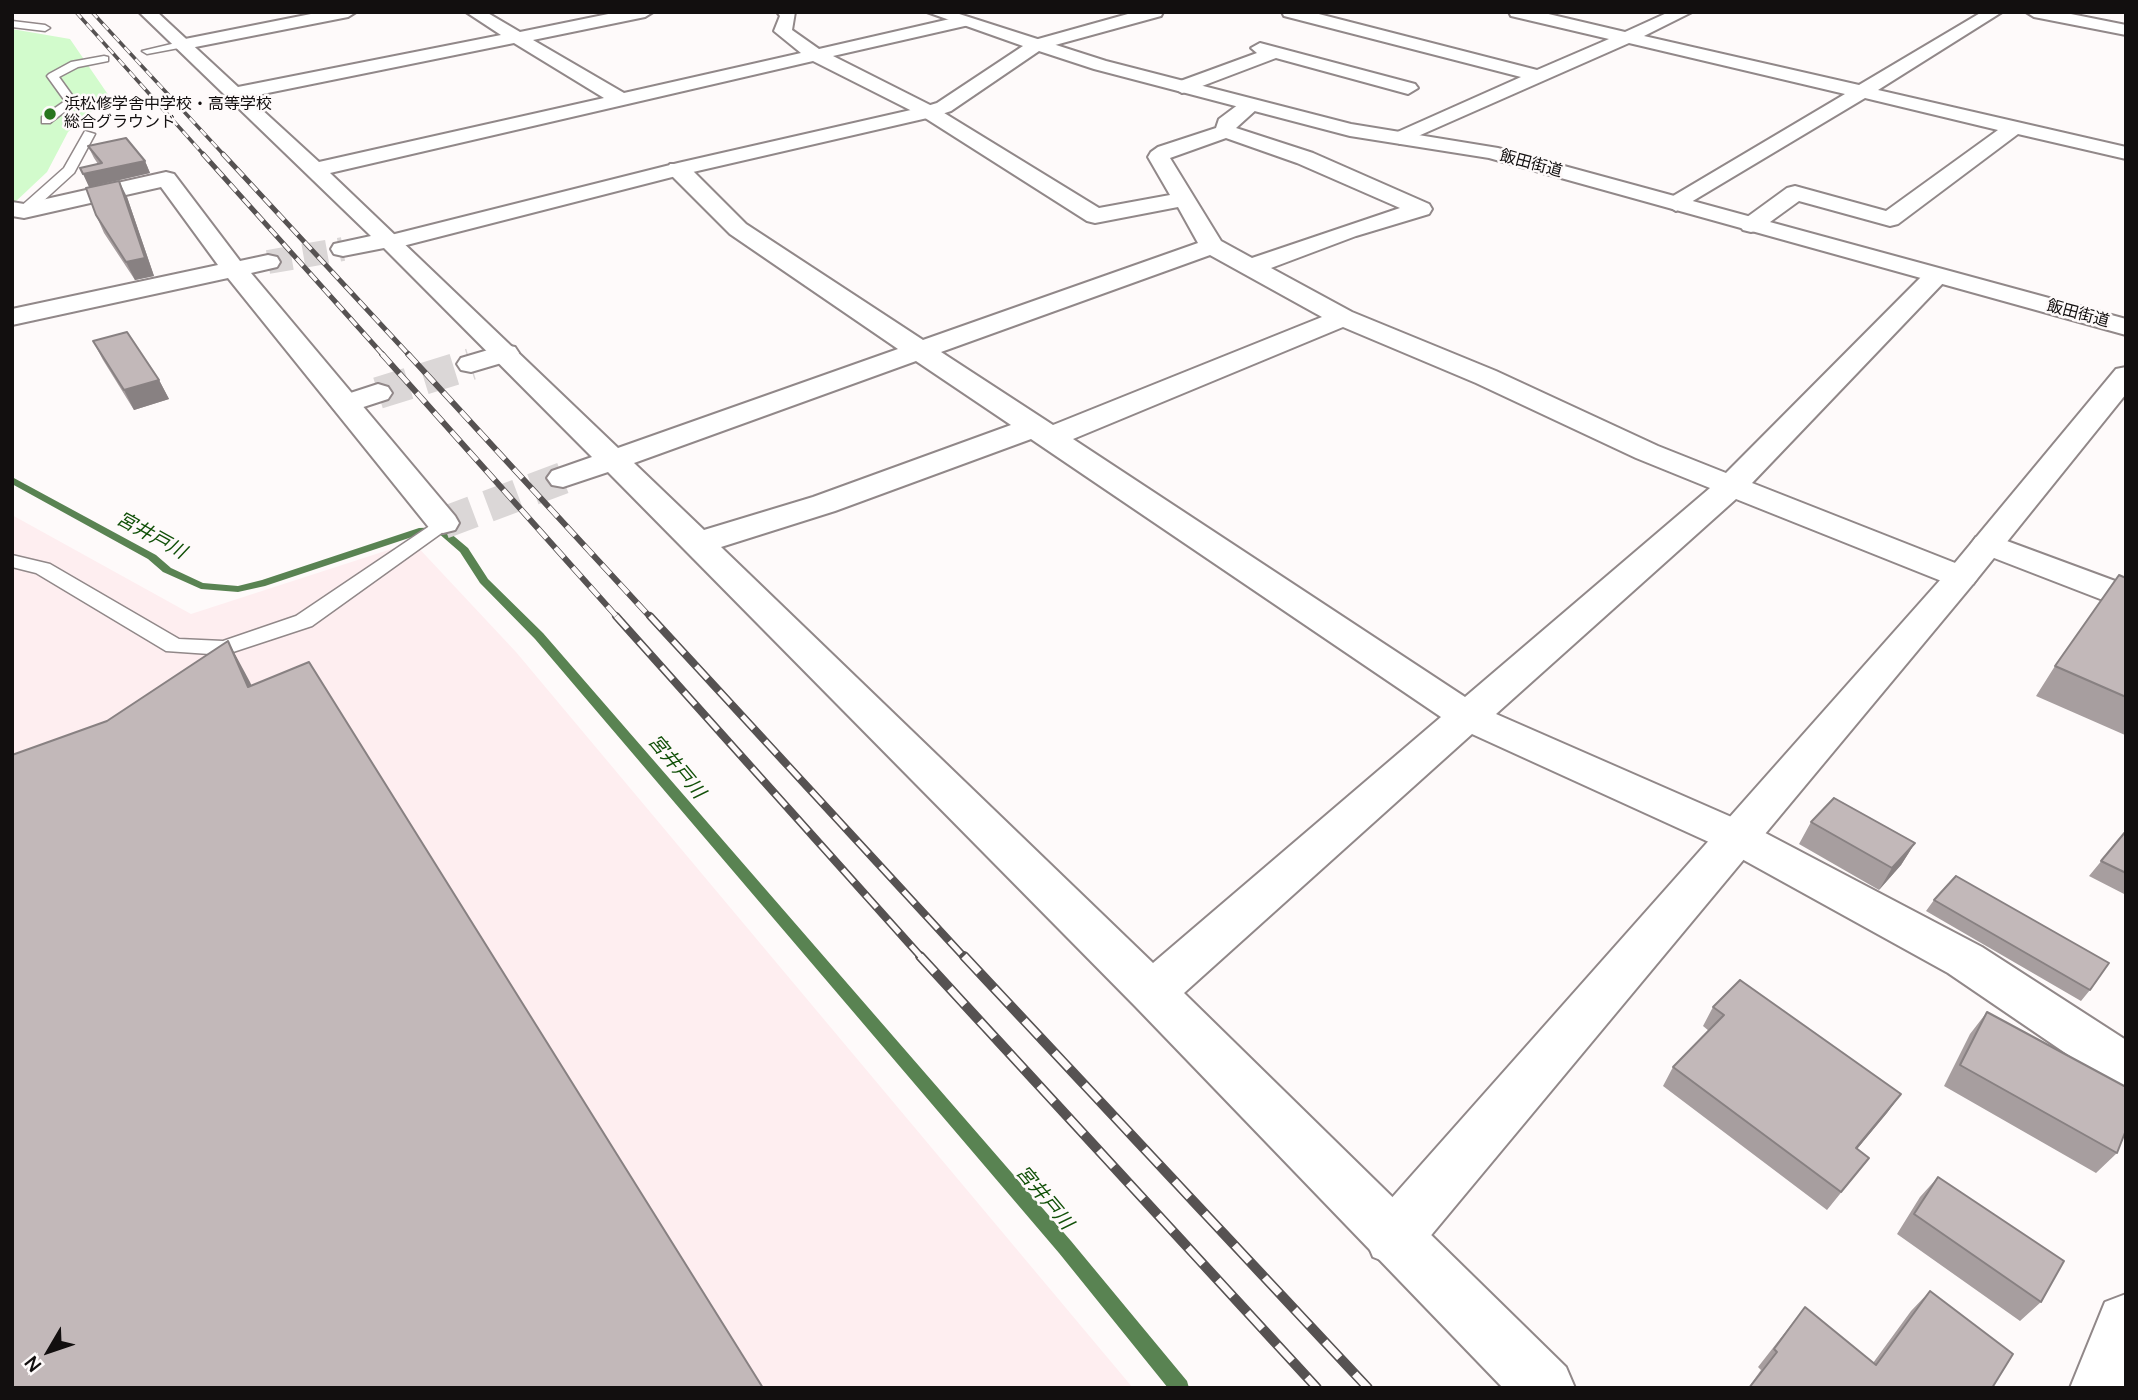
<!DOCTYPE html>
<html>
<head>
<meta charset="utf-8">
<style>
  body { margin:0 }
  #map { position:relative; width:2138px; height:1400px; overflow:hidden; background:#fefafa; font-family:Manrope,sans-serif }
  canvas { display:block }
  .frame { position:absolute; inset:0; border:14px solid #120f0f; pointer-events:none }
  .north { position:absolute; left:14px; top:1316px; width:70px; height:70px; -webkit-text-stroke:5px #fefafa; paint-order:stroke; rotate:231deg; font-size:19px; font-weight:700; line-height:28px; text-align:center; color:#120f0f }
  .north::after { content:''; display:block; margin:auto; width:24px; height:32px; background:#120f0f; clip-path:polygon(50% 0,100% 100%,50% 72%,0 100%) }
</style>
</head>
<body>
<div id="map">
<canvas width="2138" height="1400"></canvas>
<div class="frame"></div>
<div class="north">N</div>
</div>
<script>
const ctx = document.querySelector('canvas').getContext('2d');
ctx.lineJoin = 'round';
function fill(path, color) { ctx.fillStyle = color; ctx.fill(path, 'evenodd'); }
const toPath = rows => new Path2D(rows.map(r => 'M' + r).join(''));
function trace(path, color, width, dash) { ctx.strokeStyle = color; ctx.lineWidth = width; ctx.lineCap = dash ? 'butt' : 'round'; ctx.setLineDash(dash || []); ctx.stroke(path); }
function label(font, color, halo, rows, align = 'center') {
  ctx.font = font + ' Manrope,"Noto Sans JP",sans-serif'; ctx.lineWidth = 5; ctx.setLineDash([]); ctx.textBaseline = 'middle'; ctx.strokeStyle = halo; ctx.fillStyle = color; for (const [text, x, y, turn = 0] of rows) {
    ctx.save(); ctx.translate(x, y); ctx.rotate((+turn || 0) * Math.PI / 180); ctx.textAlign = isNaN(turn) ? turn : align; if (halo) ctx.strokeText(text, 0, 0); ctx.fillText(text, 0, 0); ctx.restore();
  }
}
fill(toPath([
  [12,515,191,614,413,542,516,652,1133,1388,12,1388]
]), '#feeef0');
fill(toPath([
  [12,29,70,39,109,96,68,132,47,172,13,204]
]), '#d2fbcc');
fill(toPath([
  [12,477,156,555,171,568,203,583,238,586,262,580,419,528,443,527,468,548,488,579,543,633,1071,1241,1187,1381,1189,1388,1168,1388,1059,1253,535,639,480,583,460,552,437,532,424,533,265,586,238,592,201,589,163,572,148,559,12,484,12,477]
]), '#598352');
trace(toPath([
  [268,262,343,249]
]), '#dbd7d7', 24, [24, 12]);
trace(toPath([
  [443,523,563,478]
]), '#dbd7d7', 32, [32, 16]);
trace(toPath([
  [378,393,471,364]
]), '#dbd7d7', 32, [32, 16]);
const lane = toPath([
  [12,21,45,25,50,28,45,31,12,27,12,21],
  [180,42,185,45,184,47,147,54,142,51,180,42],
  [104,56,108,57,108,61,78,67,59,77,77,102,50,123,42,123,42,117,65,101,47,76,49,74,71,62,104,56],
  [85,131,95,134,74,173,29,214,19,214,19,208,64,168,85,131],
  [443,517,453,523,450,527,312,626,224,655,166,651,36,573,12,567,12,555,50,564,179,639,223,641,296,616,443,517]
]);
const street = toPath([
  [139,12,157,12,238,87,501,35,466,12,486,12,520,32,618,12,653,12,645,17,533,40,624,93,801,53,774,31,780,16,777,12,795,12,792,30,819,49,963,16,971,21,969,25,833,56,936,108,1099,208,1170,195,1148,157,1151,152,1158,147,1216,128,1219,119,1243,101,1257,101,1260,105,1257,109,1236,128,1313,153,1429,204,1432,209,1429,214,1356,236,1271,268,1352,312,1496,371,1658,446,1726,473,1927,271,1945,271,1949,276,1945,281,1752,483,1973,570,1978,577,1973,584,1961,587,1949,584,1736,499,1496,714,1752,826,1982,947,2126,1040,2126,1089,2108,1082,1948,973,1722,848,1472,734,1184,993,1566,1367,1575,1388,1503,1388,1135,1006,608,472,563,487,552,485,547,478,552,471,592,457,384,248,343,256,334,254,331,249,334,244,371,236,139,12],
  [514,43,604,98,319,162,248,97,514,43],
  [813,61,922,116,1087,221,1095,223,1178,207,1198,243,923,340,746,224,686,164,670,164,667,169,670,174,730,234,898,349,618,448,330,173,813,61],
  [1226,138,1297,163,1400,208,1252,258,1221,241,1170,158,1226,138],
  [1210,255,1322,317,1053,425,941,352,1210,255],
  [1343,327,1476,383,1636,458,1710,488,1465,697,1073,439,1343,327],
  [916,361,1011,425,813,497,704,530,634,463,916,361],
  [1031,439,1441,717,1153,963,721,547,835,511,1031,439],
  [1135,12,1163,12,1161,16,1037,50,1028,45,1031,41,1135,12],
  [1282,12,1311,12,1537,70,1609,39,1511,16,1509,12,1540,12,1625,32,1669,12,1692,12,1644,36,1859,85,1982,12,2002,12,1878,90,2126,147,2126,159,2018,134,1898,224,1890,226,1799,201,1759,230,1751,232,1743,230,1739,225,1743,220,1787,188,1795,186,1886,211,1998,130,1865,98,1676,211,1665,204,1668,199,1845,94,1629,43,1400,144,1390,138,1393,134,1521,77,1284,16,1282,12],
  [2026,12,2061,12,2126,25,2126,35,2034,17,2026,12],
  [1260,43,1415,84,1418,88,1408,94,1276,58,1189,91,1182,93,1172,87,1175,83,1257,53,1251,48,1260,43],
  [166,172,174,174,240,261,268,255,277,257,280,262,277,267,251,273,455,516,459,523,455,530,443,533,431,530,228,278,12,325,12,309,218,265,161,187,24,218,12,216,12,202,24,204,166,172],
  [1988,534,2126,585,2126,609,1976,551,1971,544,1976,537,1988,534],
  [2126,1294,2126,1388,2070,1388,2105,1302,2126,1294]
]);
const secondary = toPath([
  [321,12,356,12,348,17,180,50,171,45,180,40,321,12],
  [927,12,953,12,1106,61,1351,124,1498,148,2126,319,2126,335,1489,158,1350,136,1094,69,1039,51,951,111,936,116,680,175,391,249,383,247,379,242,383,237,678,163,924,107,937,103,1023,46,927,12],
  [505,345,515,347,519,353,515,359,471,372,461,370,457,364,461,358,505,345],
  [2126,367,2126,394,1973,584,1413,1257,1393,1265,1373,1257,1365,1238,1373,1219,1949,570,2116,369,2126,367],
  [378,384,388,387,392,393,388,399,345,413,335,410,330,404,335,398,378,384]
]);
trace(lane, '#918889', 3);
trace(street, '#918889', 4);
trace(secondary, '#918889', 4);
fill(lane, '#fff');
fill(street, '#fff');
fill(secondary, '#fff');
const railFar4 = toPath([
  [76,12,204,155],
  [92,12,224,155]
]);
const railFar3 = toPath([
  [203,154,384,356],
  [223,154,410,356]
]);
const railFar2 = toPath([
  [382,354,618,618],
  [408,354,651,618]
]);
const railFar1 = toPath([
  [616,616,922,958],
  [650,616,965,958]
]);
const rail = toPath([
  [920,956,1317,1388],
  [964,956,1368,1388]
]);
trace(railFar4, '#565252', 3.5);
trace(railFar3, '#565252', 5);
trace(railFar2, '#565252', 6);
trace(railFar1, '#565252', 8);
trace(rail, '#565252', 10);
trace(railFar4, '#fefafa', 2.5, [8]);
trace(railFar3, '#fefafa', 3.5, [10]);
trace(railFar2, '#fefafa', 4.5, [13]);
trace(railFar1, '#fefafa', 5, [17]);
trace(rail, '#fefafa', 7, [22]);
fill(toPath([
  [88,146,145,161,150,173,89,187,98,164,94,158],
  [127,197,154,276,135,280,104,233,96,215],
  [93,341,159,380,169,399,134,410,103,360],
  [2126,578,2125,735,2036,696,2055,666],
  [1811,822,1915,843,1901,865,1879,890,1799,844],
  [2126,831,2126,895,2089,876],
  [1934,900,2090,990,2081,1001,1926,911],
  [1713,1007,1901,1094,1857,1149,1869,1158,1827,1210,1663,1086,1673,1067,1709,1031,1703,1026],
  [1987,1012,2117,1153,2096,1173,1944,1086,1970,1034],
  [1938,1177,2041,1302,2020,1321,1897,1234,1920,1197],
  [1930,1291,1992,1388,1748,1388,1761,1370,1758,1367,1805,1307,1873,1363,1911,1311]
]), '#a79e9f');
fill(toPath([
  [145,161,150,173,89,187,83,174],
  [119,181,127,197,154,276,135,280,126,262],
  [159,380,169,399,134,410,124,390],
  [228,641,250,682,271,728,248,687],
  [1915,843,1901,865,1879,890,1892,868],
  [1901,1094,1887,1113,1842,1167,1856,1148]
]), '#888182');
const building = toPath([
  [126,138,145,161,83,174,80,168,102,163,88,146,126,138],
  [119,181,145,258,126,262,96,215,86,188,119,181],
  [127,332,159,380,124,390,93,341,127,332],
  [2119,575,2126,578,2126,697,2055,666,2119,575],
  [228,641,248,687,309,662,763,1388,12,1388,12,755,107,721,228,641],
  [1834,798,1915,843,1892,868,1811,822,1834,798],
  [2126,831,2126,873,2101,861,2126,831],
  [1956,876,2109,963,2090,990,1934,900,1956,876],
  [1740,980,1901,1094,1856,1148,1869,1158,1841,1192,1673,1067,1724,1015,1713,1007,1740,980],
  [1987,1012,2126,1087,2126,1130,2117,1153,1960,1065,1987,1012],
  [1938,1177,2064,1261,2041,1302,1914,1214,1938,1177],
  [1930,1291,2013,1354,1992,1388,1749,1388,1777,1352,1774,1349,1805,1307,1876,1365,1930,1291]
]);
fill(building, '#c2b8b9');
trace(building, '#888182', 2);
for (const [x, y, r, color] of [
  [50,114,7,"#28761e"]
]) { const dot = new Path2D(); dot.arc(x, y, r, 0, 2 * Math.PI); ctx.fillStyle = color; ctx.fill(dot); trace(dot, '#fefafa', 2.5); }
label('16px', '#120f0f', '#fefafa', [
  ["浜松修学舎中学校・高等学校",64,105],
  ["総合グラウンド",64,123]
], 'left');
label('16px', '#120f0f', '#fefafa', [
  ["飯田街道",1531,164,15],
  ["飯田街道",2078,314,15]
]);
label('italic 19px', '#115008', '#fefafa', [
  ["宮井戸川",151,536,29],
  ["宮井戸川",676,767,50],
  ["宮井戸川",1044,1198,50]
]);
</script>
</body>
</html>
